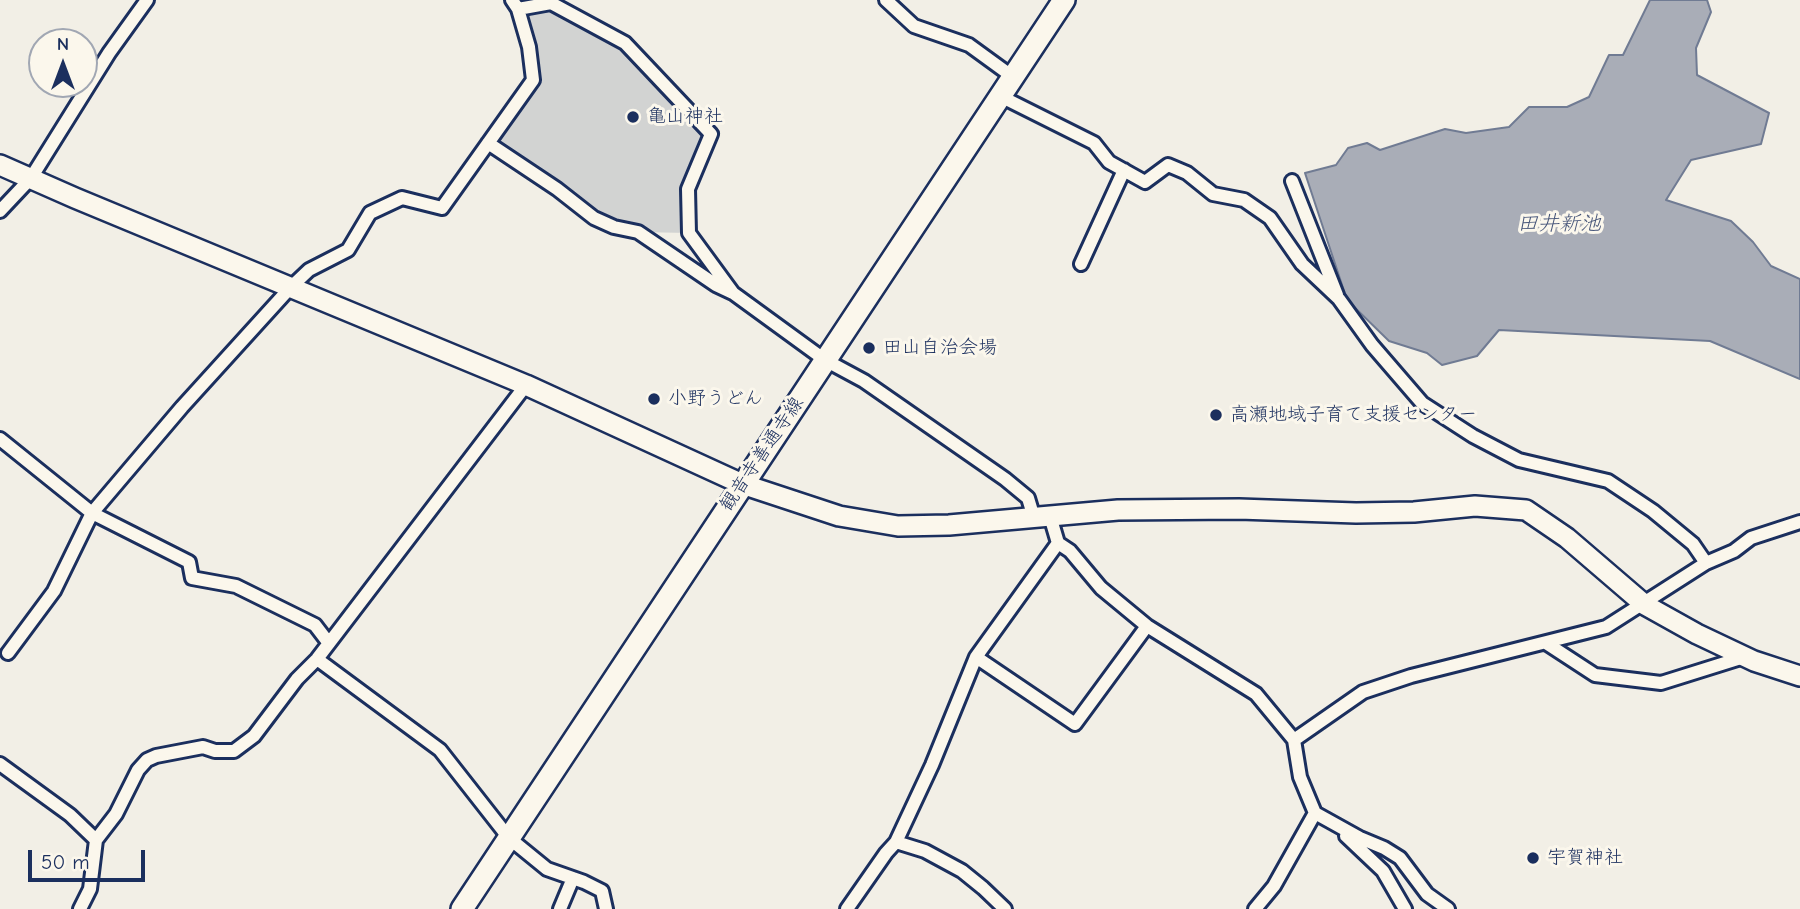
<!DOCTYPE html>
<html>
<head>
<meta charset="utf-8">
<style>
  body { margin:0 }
  #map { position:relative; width:1800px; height:909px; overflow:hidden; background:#f2efe6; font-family:"Comic Neue",sans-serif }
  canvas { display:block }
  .north { position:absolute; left:28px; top:28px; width:70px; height:70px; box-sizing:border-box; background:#fbf7ec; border:2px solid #a1a7b3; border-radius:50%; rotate:0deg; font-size:19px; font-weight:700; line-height:28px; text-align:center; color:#1b2f5e }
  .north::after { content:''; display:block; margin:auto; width:24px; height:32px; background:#1b2f5e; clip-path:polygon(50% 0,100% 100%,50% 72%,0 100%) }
  .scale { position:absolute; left:28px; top:850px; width:117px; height:32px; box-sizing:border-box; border:4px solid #1b2f5e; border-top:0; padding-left:9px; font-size:21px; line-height:24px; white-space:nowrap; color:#1b2f5e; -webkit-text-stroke:5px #fbf7ec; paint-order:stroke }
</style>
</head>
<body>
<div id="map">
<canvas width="1800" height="909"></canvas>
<div class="north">N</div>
<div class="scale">50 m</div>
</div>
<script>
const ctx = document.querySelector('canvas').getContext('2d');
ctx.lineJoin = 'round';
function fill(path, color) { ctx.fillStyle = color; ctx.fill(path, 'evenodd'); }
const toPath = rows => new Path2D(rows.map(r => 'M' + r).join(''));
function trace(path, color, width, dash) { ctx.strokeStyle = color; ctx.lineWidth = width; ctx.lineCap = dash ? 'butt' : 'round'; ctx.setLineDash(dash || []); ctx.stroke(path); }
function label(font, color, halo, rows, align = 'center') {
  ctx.font = font + ' "Comic Neue","Klee One",sans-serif'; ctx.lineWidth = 6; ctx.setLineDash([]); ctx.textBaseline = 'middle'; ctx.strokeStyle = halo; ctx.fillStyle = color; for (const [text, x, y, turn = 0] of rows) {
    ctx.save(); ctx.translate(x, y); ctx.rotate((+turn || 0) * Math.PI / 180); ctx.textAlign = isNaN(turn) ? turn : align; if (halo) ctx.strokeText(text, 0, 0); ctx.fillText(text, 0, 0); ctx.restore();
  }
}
fill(toPath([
  [551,3,625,43,711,134,688,189,689,233,638,232,614,227,488,143,533,80,518,9]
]), '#d2d3d2');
const water = toPath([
  [1650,0,1707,0,1711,12,1696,48,1697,75,1769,113,1761,144,1691,160,1666,200,1731,221,1753,242,1771,266,1800,279,1800,379,1710,341,1499,330,1477,356,1442,365,1427,353,1389,341,1347,300,1305,173,1336,165,1348,148,1367,143,1380,150,1445,129,1466,133,1509,127,1529,107,1567,107,1589,97,1609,55,1623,55,1650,0]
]);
fill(water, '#a9adb7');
trace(water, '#707b93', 2);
const street = toPath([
  [512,0,518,9,551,3,625,43,711,134,688,189,689,233,733,293,825,360,864,381,1005,479,1028,498,1034,518],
  [886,0,914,26,969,45,1013,77],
  [1000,96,1094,143,1109,162,1145,182,1168,165,1187,173,1213,194,1244,200,1270,218,1302,264,1339,299,1372,345,1422,403,1473,436,1519,460,1608,481,1653,511,1693,544,1706,563],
  [488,143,557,189,594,218,614,227,638,232,716,285,733,293],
  [1292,181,1337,295],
  [0,211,31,178,109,53,147,0],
  [1081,264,1124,170],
  [0,439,92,513,189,562,192,578,236,586,315,625,328,642],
  [1050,516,1058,543,1070,551,1101,588,1147,626,1256,694,1294,740,1300,777,1315,813,1360,838,1384,848,1400,858,1427,894,1448,909],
  [1546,643,1595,675,1661,683,1744,657],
  [8,653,54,591,92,513,182,407,290,288,309,270,348,250,370,213,402,198,442,208,533,80,529,47,518,9],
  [976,657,1075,724,1147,626],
  [317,659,440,750,509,838,547,869,584,882,602,891,606,909],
  [1294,740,1363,692,1411,676,1606,627,1706,563,1734,551,1751,538,1800,522],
  [0,764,70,815,96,840],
  [1346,836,1383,871,1405,909],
  [896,842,925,851,962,871,983,888,1005,909],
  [80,909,90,889,96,840,116,814,138,770,147,760,156,756,203,747,215,751,234,751,254,736,297,679,317,659,526,385],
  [560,909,573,878],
  [847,909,886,853,896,842,932,765,976,657,1058,543],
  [1255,909,1274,886,1315,813]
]);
const secondary = toPath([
  [0,165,75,198,526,385,742,484,839,516,898,526,949,525,1118,510,1239,509,1356,513,1414,512,1475,506,1526,510,1567,538,1645,605,1697,634,1754,661,1800,676]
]);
const primary = toPath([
  [462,909,1064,0]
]);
trace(street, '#1b2f5e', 18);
trace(secondary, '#1b2f5e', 24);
trace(primary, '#1b2f5e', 26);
trace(street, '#fbf7ec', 12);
trace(secondary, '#fbf7ec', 19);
trace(primary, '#fbf7ec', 21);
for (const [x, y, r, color] of [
  [633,117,7,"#1b2f5e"],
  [869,348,7,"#1b2f5e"],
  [654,399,7,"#1b2f5e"],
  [1216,415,7,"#1b2f5e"],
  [1533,858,7,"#1b2f5e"]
]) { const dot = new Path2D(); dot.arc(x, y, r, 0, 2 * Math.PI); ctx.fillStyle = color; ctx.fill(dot); trace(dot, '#fbf7ec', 2.5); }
label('19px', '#1b2f5e', '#fbf7ec', [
  ["亀山神社",647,117],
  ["田山自治会場",883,348],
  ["小野うどん",668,399],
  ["高瀬地域子育て支援センター",1230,415],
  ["宇賀神社",1547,858]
], 'left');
label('19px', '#1b2f5e', '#fbf7ec', [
  ["観音寺善通寺線",762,454,-56]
]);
label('italic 21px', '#465579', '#fbf7ec', [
  ["田井新池",1559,224]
]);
</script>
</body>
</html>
